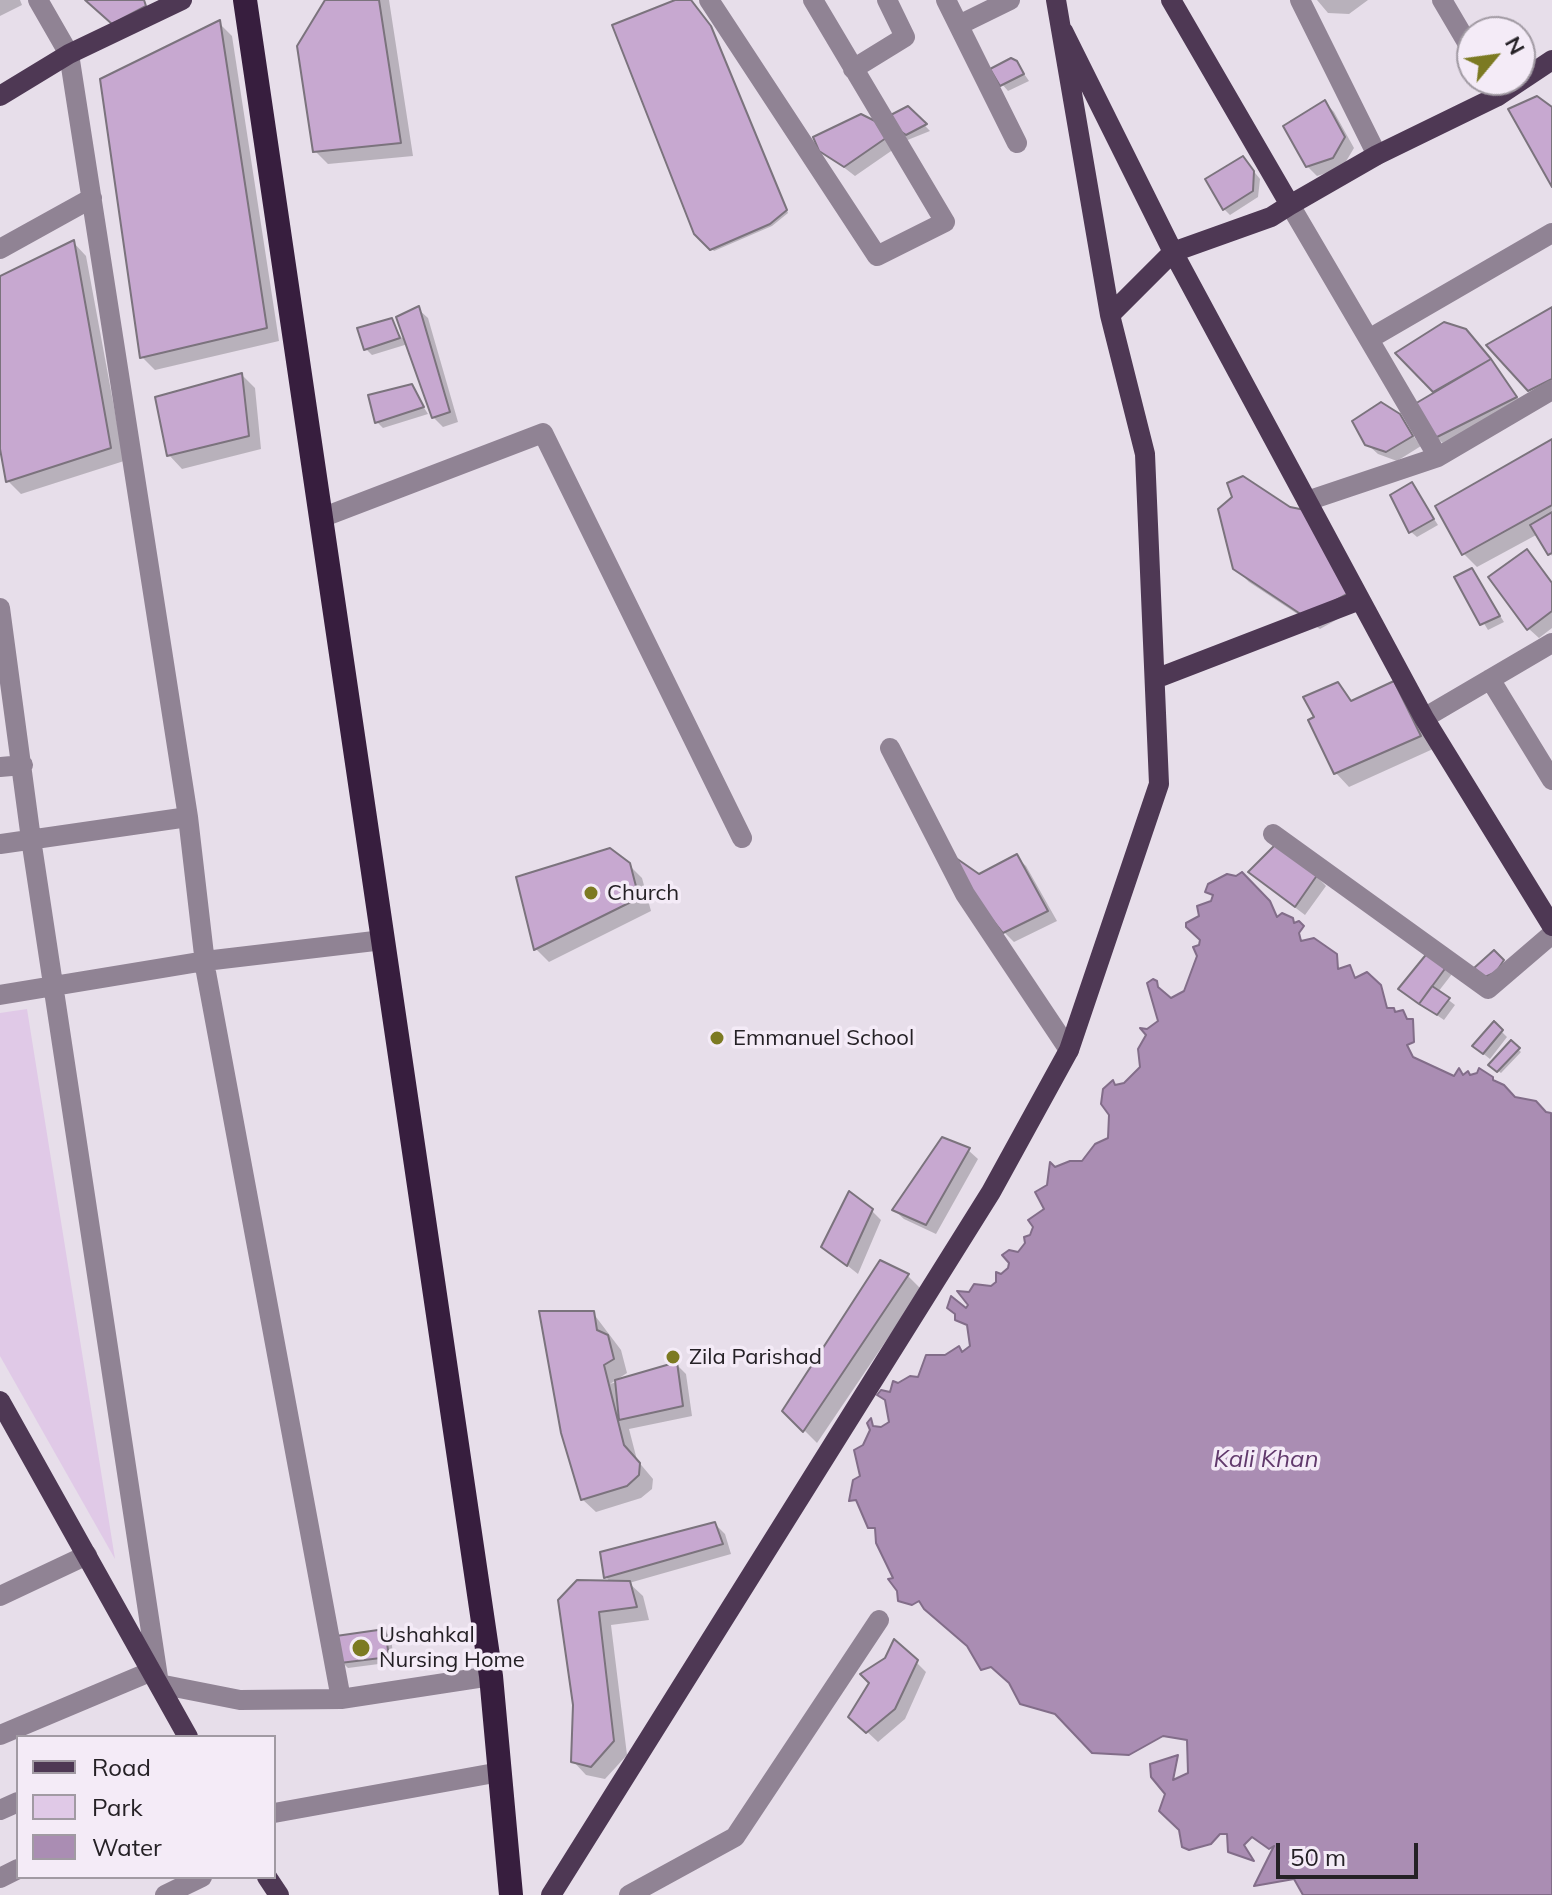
<!DOCTYPE html>
<html>
<head>
<meta charset="utf-8">
<style>
  body { margin:0 }
  #map { position:relative; width:1552px; height:1895px; overflow:hidden; background:#e7deea; font-family:Mulish,sans-serif }
  canvas { display:block }
  .legend { position:absolute; left:16px; top:1735px; width:260px; height:144px; box-sizing:border-box; background:#f4ebf7; border:2px solid #a19aa3; margin:0; padding:10px 14px; list-style:none; font-size:24px; color:#252126 }
  .legend li { display:flex; align-items:center; gap:16px; height:40px }
  .legend b { width:40px; border:2px solid #a19aa3 }
  .north { position:absolute; left:1456px; top:16px; width:80px; height:80px; box-sizing:border-box; background:#f4ebf7; border:2px solid #a19aa3; border-radius:50%; rotate:61deg; font-size:22px; font-weight:700; line-height:32px; text-align:center; color:#252126 }
  .north::after { content:''; display:block; margin:auto; width:28px; height:36px; background:#7c7a22; clip-path:polygon(50% 0,100% 100%,50% 72%,0 100%) }
  .scale { position:absolute; left:1276px; top:1843px; width:142px; height:36px; box-sizing:border-box; border:4px solid #252126; border-top:0; padding-left:10px; font-size:24px; line-height:28px; white-space:nowrap; color:#252126; -webkit-text-stroke:6px #f4ebf7; paint-order:stroke }
</style>
</head>
<body>
<div id="map">
<canvas width="1552" height="1895"></canvas>
<ul class="legend">
<li><b style="height:10px;background:#4e3854"></b>Road</li>
<li><b style="height:22px;background:#e0c9e7"></b>Park</li>
<li><b style="height:22px;background:#aa8db3"></b>Water</li>
</ul>
<div class="north">N</div>
<div class="scale">50 m</div>
</div>
<script>
const ctx = document.querySelector('canvas').getContext('2d');
ctx.lineJoin = 'round';
function fill(path, color) { ctx.fillStyle = color; ctx.fill(path, 'evenodd'); }
const toPath = rows => new Path2D(rows.map(r => 'M' + r).join(''));
function trace(path, color, width, dash) { ctx.strokeStyle = color; ctx.lineWidth = width; ctx.lineCap = dash ? 'butt' : 'round'; ctx.setLineDash(dash || []); ctx.stroke(path); }
function label(font, color, halo, rows, align = 'center') {
  ctx.font = font + ' Mulish,sans-serif'; ctx.lineWidth = 7; ctx.setLineDash([]); ctx.textBaseline = 'middle'; ctx.strokeStyle = halo; ctx.fillStyle = color; for (const [text, x, y, turn = 0] of rows) {
    ctx.save(); ctx.translate(x, y); ctx.rotate((+turn || 0) * Math.PI / 180); ctx.textAlign = isNaN(turn) ? turn : align; if (halo) ctx.strokeText(text, 0, 0); ctx.fillText(text, 0, 0); ctx.restore();
  }
}
fill(toPath([
  [27,1009,115,1559,0,1356,0,1013]
]), '#e0c9e7');
const water = toPath([
  [1242,872,1270,901,1277,917,1282,913,1293,918,1294,923,1299,921,1304,926,1299,933,1301,941,1314,938,1337,954,1338,969,1350,965,1355,978,1367,972,1381,985,1387,1008,1394,1008,1395,1012,1403,1010,1407,1019,1413,1019,1414,1042,1407,1045,1413,1057,1454,1076,1459,1068,1463,1075,1468,1071,1470,1075,1477,1073,1479,1068,1493,1077,1493,1080,1504,1085,1515,1097,1536,1101,1546,1112,1551,1113,1552,1895,1303,1895,1294,1879,1254,1886,1274,1846,1269,1849,1252,1837,1244,1845,1254,1861,1228,1852,1227,1834,1220,1834,1211,1844,1189,1850,1182,1847,1179,1830,1159,1811,1165,1794,1151,1777,1150,1764,1178,1755,1173,1780,1188,1773,1187,1740,1163,1736,1129,1755,1092,1753,1055,1714,1020,1704,1009,1683,991,1667,981,1670,967,1646,924,1609,919,1601,912,1605,898,1601,897,1591,888,1579,893,1578,876,1543,875,1528,868,1528,856,1500,849,1501,853,1480,860,1476,854,1450,863,1445,870,1430,867,1423,871,1418,873,1426,881,1427,889,1422,885,1400,877,1395,881,1390,890,1392,893,1381,898,1383,910,1376,918,1377,926,1355,945,1355,959,1346,962,1352,970,1346,967,1325,955,1320,955,1314,947,1308,951,1296,966,1308,968,1305,957,1291,969,1292,974,1284,991,1286,996,1282,996,1272,1001,1274,1008,1268,1009,1263,1002,1255,1009,1250,1018,1252,1025,1243,1024,1237,1030,1235,1033,1227,1028,1220,1044,1209,1035,1192,1047,1185,1050,1162,1055,1167,1070,1161,1082,1161,1095,1144,1108,1138,1109,1115,1101,1104,1103,1089,1113,1080,1115,1085,1124,1083,1140,1067,1138,1049,1146,1035,1140,1028,1147,1029,1158,1021,1147,983,1153,979,1157,981,1158,987,1171,998,1184,991,1197,956,1193,947,1199,945,1200,940,1186,927,1186,923,1199,916,1197,906,1211,901,1213,895,1205,892,1208,884,1227,874,1236,876,1242,872]
]);
fill(water, '#aa8db3');
trace(water, '#826d89', 2);
fill(toPath([
  [0,0,20,0,22,5,0,16],
  [328,0,389,0,413,156,328,164,315,151],
  [680,0,690,0,713,31,788,213,772,226,714,251,696,233],
  [1317,0,1368,0,1349,14,1328,13],
  [219,23,232,36,279,341,155,370,142,357],
  [1016,62,1029,81,1008,91,1002,84],
  [1325,102,1334,112,1354,148,1342,168,1317,176,1307,166],
  [908,108,930,131,905,141,899,135],
  [861,116,894,149,855,176,820,149],
  [1243,158,1260,179,1258,197,1230,215,1224,209],
  [73,242,86,256,124,461,21,494,8,481,0,438,0,278],
  [418,309,428,318,458,422,443,427,433,417,408,344,372,355,366,349,391,321,402,338,406,337],
  [1476,341,1525,407,1446,446,1436,437,1437,393,1398,353],
  [242,375,255,388,261,449,182,469,169,455],
  [411,387,428,414,383,428,377,422],
  [1398,416,1421,446,1397,461,1378,454,1367,444],
  [1552,442,1552,556,1538,534,1477,567,1464,554],
  [1411,484,1438,525,1417,537,1410,531],
  [1235,497,1361,606,1320,629,1249,582,1235,568],
  [1527,551,1552,582,1552,628,1539,638,1529,629],
  [1471,570,1504,622,1488,630,1456,578],
  [1337,685,1353,702,1407,697,1433,749,1349,787,1336,773,1317,719],
  [1016,857,1026,866,1057,921,1014,942,1004,932,979,876],
  [1299,858,1326,886,1305,915,1260,881],
  [628,864,642,878,651,911,549,962,536,949],
  [1446,968,1452,974,1438,992,1455,1005,1444,1020,1407,995],
  [1494,1024,1507,1037,1490,1059,1481,1052],
  [1511,1043,1521,1052,1501,1073,1493,1067],
  [968,1150,978,1159,936,1234,904,1219,894,1210],
  [871,1210,881,1220,858,1274,824,1247],
  [881,1262,908,1276,921,1289,817,1443,785,1411],
  [593,1313,621,1350,627,1373,610,1384,676,1364,686,1374,692,1416,629,1429,637,1460,653,1479,652,1489,641,1498,596,1512,582,1499],
  [715,1524,725,1534,731,1554,629,1583,643,1596,649,1620,611,1625,627,1755,605,1779,586,1775,573,1761,575,1705,560,1600,611,1583,606,1577],
  [385,1631,391,1638,394,1662,348,1668,342,1662],
  [916,1662,926,1672,905,1719,878,1742,861,1726]
]), '#0003');
const building = toPath([
  [85,0,144,0,146,6,112,24,85,0],
  [325,0,379,0,401,143,313,152,297,46,325,0],
  [675,0,691,0,711,26,787,210,770,224,710,250,694,234,612,25,675,0],
  [220,20,267,328,140,358,100,79,220,20],
  [1011,58,1017,61,1024,74,1000,86,990,69,1011,58],
  [1537,96,1552,107,1552,187,1508,109,1537,96],
  [1325,100,1345,137,1333,158,1306,167,1283,126,1325,100],
  [908,106,927,124,906,135,883,119,908,106],
  [861,114,875,121,886,138,844,167,819,151,813,137,861,114],
  [1243,156,1254,171,1253,191,1223,210,1205,179,1243,156],
  [74,240,111,448,6,482,0,449,0,276,74,240],
  [419,306,450,412,432,418,396,317,419,306],
  [1552,307,1552,379,1528,391,1486,345,1552,307],
  [392,318,400,338,364,350,357,328,392,318],
  [1444,322,1466,329,1491,359,1433,392,1395,353,1444,322],
  [1491,359,1517,397,1435,438,1413,405,1491,359],
  [242,373,249,436,167,456,155,397,242,373],
  [412,384,424,407,375,423,368,395,412,384],
  [1381,402,1400,414,1413,436,1386,452,1365,445,1352,421,1381,402],
  [1552,439,1552,505,1462,555,1435,506,1552,439],
  [1243,476,1290,507,1305,510,1349,593,1305,617,1233,569,1218,509,1232,497,1227,483,1243,476],
  [1412,482,1434,519,1409,533,1390,495,1412,482],
  [1552,512,1552,553,1548,555,1530,525,1552,512],
  [1527,549,1552,583,1552,611,1527,630,1488,577,1527,549],
  [1472,568,1500,616,1480,625,1454,577,1472,568],
  [1394,681,1421,736,1334,774,1308,720,1314,717,1303,697,1338,682,1351,701,1394,681],
  [1277,843,1318,874,1295,907,1248,872,1277,843],
  [610,848,630,863,639,898,534,950,516,877,610,848],
  [1017,854,1048,911,1003,933,971,893,953,856,979,874,1017,854],
  [1494,950,1504,960,1496,972,1485,977,1474,968,1494,950],
  [1429,951,1447,966,1419,1004,1398,989,1429,951],
  [1432,986,1450,998,1437,1015,1419,1004,1432,986],
  [1494,1021,1503,1030,1483,1054,1472,1046,1494,1021],
  [1511,1040,1520,1048,1497,1072,1488,1065,1511,1040],
  [942,1137,970,1148,926,1225,892,1210,942,1137],
  [849,1191,873,1209,847,1266,821,1247,849,1191],
  [880,1260,909,1274,803,1432,782,1411,880,1260],
  [539,1311,594,1311,597,1330,608,1335,614,1359,604,1365,624,1445,640,1463,639,1475,627,1486,581,1500,561,1433,539,1311],
  [677,1362,683,1406,619,1420,615,1380,677,1362],
  [715,1522,723,1544,604,1578,600,1552,715,1522],
  [577,1580,630,1581,637,1607,599,1612,614,1741,591,1767,571,1762,573,1705,558,1600,577,1580],
  [385,1629,389,1657,340,1663,336,1636,385,1629],
  [894,1639,918,1660,895,1709,866,1733,848,1717,869,1683,860,1674,885,1658,894,1639]
]);
fill(building, '#c7a8d0');
trace(building, '#7b737d', 2);
trace(toPath([
  [38,0,69,54,188,817,206,972,341,1699],
  [709,0,877,256,945,222,813,0],
  [946,0,1017,143],
  [1300,0,1377,155],
  [1442,0,1472,51],
  [959,25,1010,0],
  [853,69,905,37,887,0],
  [1489,80,1498,96],
  [1290,205,1438,457],
  [0,249,92,198],
  [1369,339,1552,233],
  [1307,501,1438,457,1552,390],
  [321,518,543,433,742,838],
  [0,608,31,839,159,1684,240,1700,341,1699,491,1676],
  [1490,679,1552,780],
  [1424,718,1552,643],
  [890,748,965,894,1069,1050],
  [0,767,23,765],
  [1273,834,1488,989,1552,934],
  [0,844,188,817],
  [0,995,205,961,383,940],
  [0,1596,87,1555],
  [0,1735,152,1671],
  [0,1810,18,1802],
  [274,1813,500,1772],
  [0,1878,18,1869],
  [165,1895,202,1877],
  [629,1895,735,1837,879,1620]
]), '#908394', 20);
trace(toPath([
  [1056,0,1110,315],
  [1063,31,1173,252,1424,718,1552,926],
  [0,96,69,54,182,0],
  [1290,205,1377,155,1498,96,1552,60],
  [1155,679,1360,600],
  [0,1401,188,1737],
  [267,1877,279,1895],
  [551,1895,991,1192,1069,1050,1159,784,1145,454,1110,315,1173,252,1271,217,1290,205,1171,0]
]), '#4e3854', 20);
trace(toPath([
  [245,0,491,1676,511,1895]
]), '#371e3e', 24);
for (const [x, y, r, color] of [
  [591,893,8,"#7c7a22"],
  [717,1038,8,"#7c7a22"],
  [673,1357,8,"#7c7a22"],
  [361,1648,10,"#7c7a22"]
]) { const dot = new Path2D(); dot.arc(x, y, r, 0, 2 * Math.PI); ctx.fillStyle = color; ctx.fill(dot); trace(dot, '#f4ebf7', 3); }
label('22px', '#252126', '#f4ebf7', [
  ["Church",607,893],
  ["Emmanuel School",733,1038],
  ["Zila Parishad",689,1357],
  ["Ushahkal",379,1635],
  ["Nursing Home",379,1660]
], 'left');
label('italic 24px', '#61396c', '#f4ebf7', [
  ["Kali Khan",1266,1460]
]);
</script>
</body>
</html>
